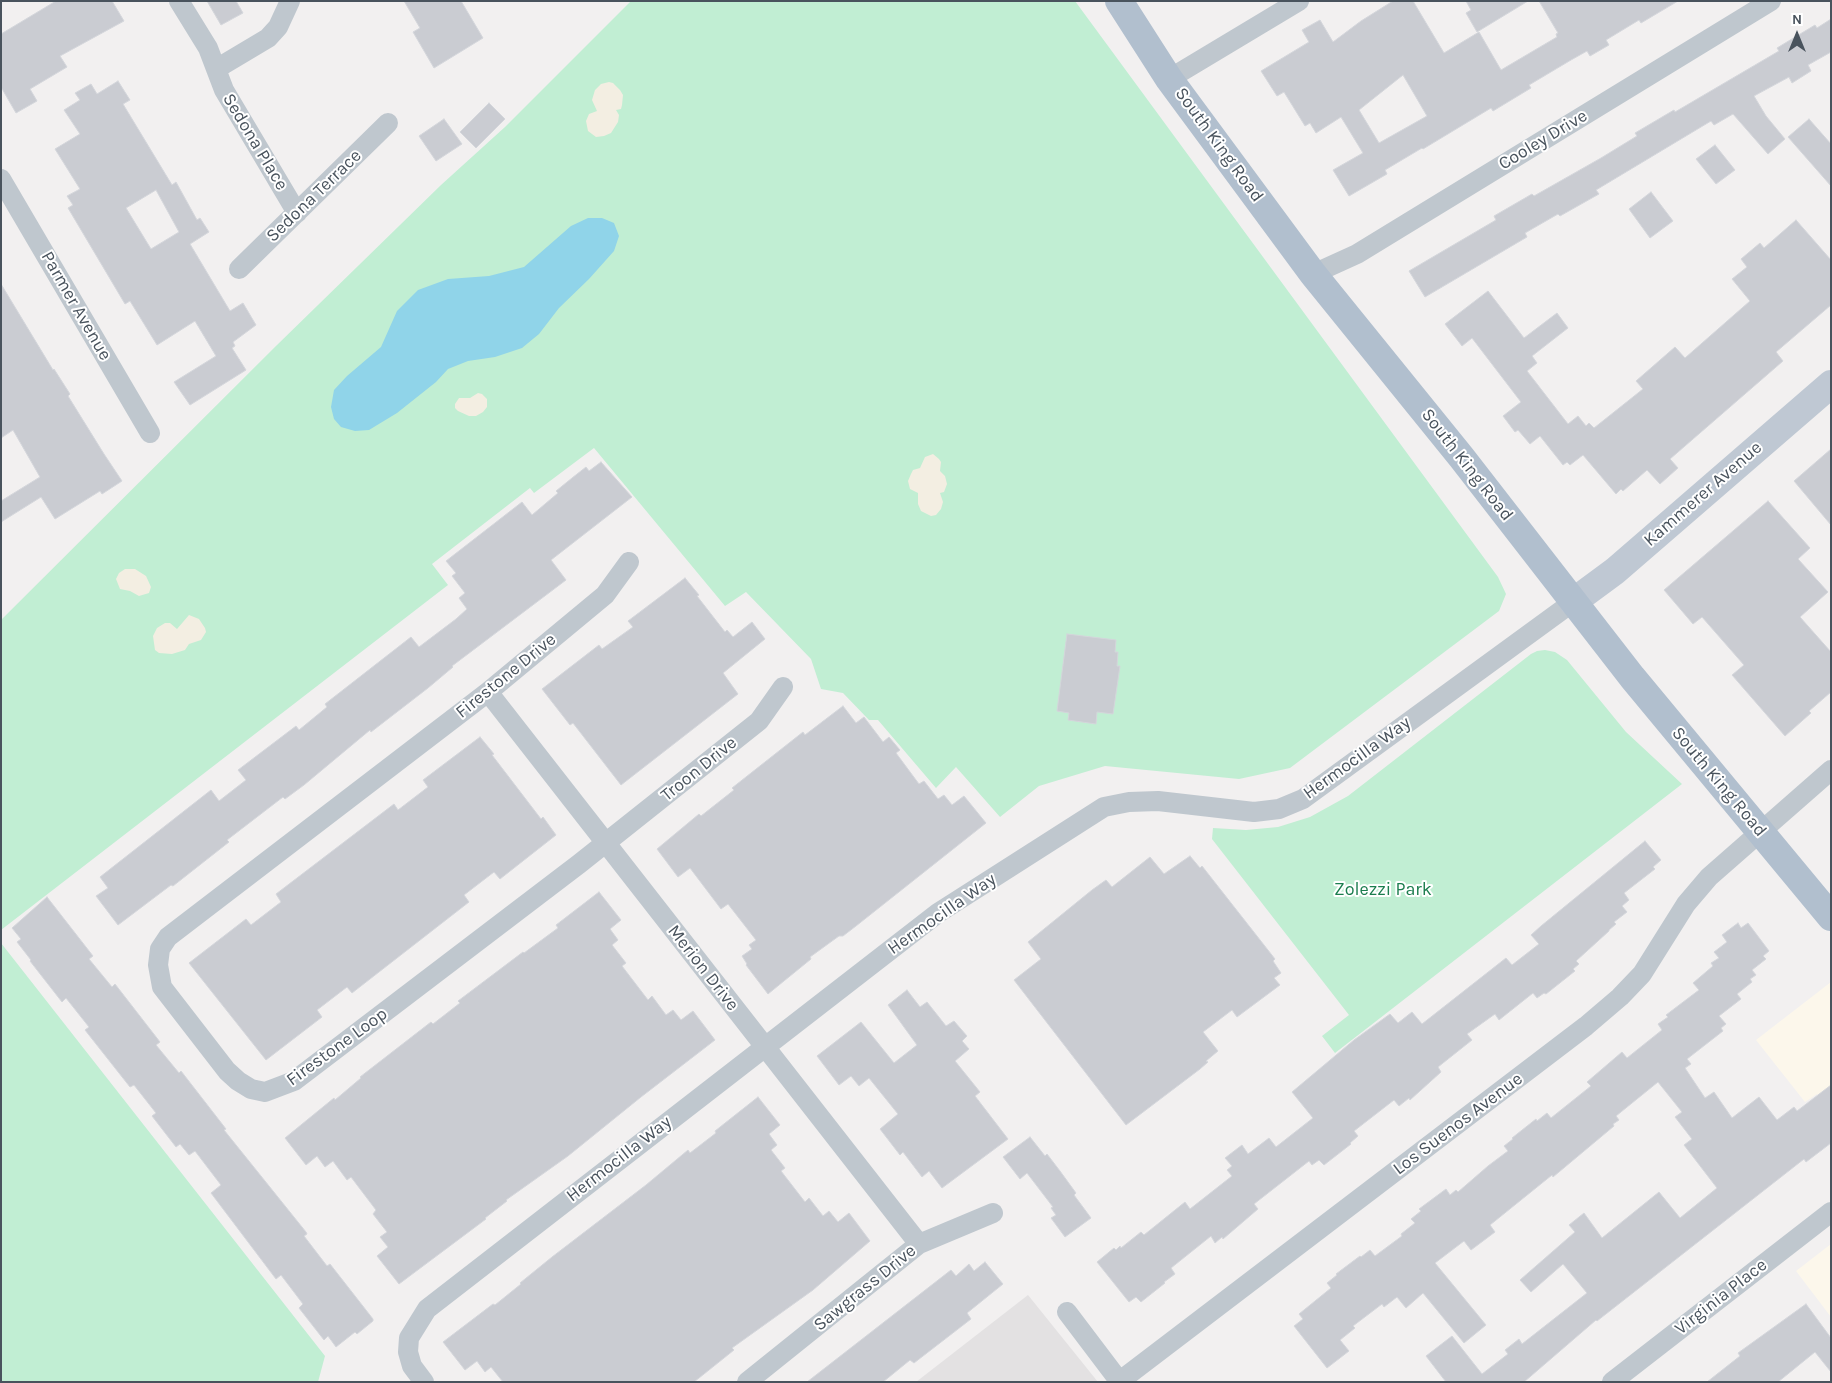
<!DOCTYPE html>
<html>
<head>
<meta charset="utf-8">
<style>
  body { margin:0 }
  #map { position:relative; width:1832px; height:1383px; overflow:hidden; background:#f2f0f0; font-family:Karla,sans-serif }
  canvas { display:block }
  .frame { position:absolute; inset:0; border:2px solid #49535d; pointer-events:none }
  .north { position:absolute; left:1772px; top:10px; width:50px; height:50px; -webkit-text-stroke:4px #fff; paint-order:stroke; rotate:0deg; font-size:14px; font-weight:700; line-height:20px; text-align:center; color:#49535d }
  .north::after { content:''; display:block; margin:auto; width:18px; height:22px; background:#49535d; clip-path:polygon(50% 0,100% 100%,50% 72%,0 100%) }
</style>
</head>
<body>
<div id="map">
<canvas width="1832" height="1383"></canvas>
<div class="frame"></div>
<div class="north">N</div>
</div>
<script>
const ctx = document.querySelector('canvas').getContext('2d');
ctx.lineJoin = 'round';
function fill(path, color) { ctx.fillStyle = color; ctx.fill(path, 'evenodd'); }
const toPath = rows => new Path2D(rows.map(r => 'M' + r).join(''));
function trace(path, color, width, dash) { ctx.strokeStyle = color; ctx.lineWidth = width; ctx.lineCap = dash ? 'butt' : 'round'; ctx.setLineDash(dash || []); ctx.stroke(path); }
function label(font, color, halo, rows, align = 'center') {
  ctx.font = font + ' Karla,sans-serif'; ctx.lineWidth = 4; ctx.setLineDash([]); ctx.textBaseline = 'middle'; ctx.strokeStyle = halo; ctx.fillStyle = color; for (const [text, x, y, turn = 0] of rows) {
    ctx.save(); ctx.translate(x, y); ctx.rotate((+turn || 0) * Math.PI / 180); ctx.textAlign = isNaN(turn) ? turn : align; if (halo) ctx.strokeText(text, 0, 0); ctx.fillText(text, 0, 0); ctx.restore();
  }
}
fill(toPath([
  [1831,982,1831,1111,1817,1094,1805,1102,1756,1040],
  [1831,1244,1831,1317,1796,1271]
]), '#fcf7eb');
fill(toPath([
  [1028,1295,1098,1382,916,1382]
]), '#e3e1e2');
fill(toPath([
  [631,1,1075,1,1498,577,1506,594,1499,611,1290,768,1239,779,1105,766,1039,786,1000,817,956,767,936,788,878,720,869,720,843,693,821,689,811,659,746,592,725,606,594,448,534,493,530,488,432,564,448,585,1,930,1,620,277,345,441,185,505,127],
  [1545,650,1555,652,1567,660,1626,732,1682,784,1335,1053,1322,1036,1349,1015,1212,839,1213,828,1246,830,1278,827,1310,817,1348,796,1531,654,1537,651],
  [1,943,325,1356,318,1382,1,1382]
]), '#c1eed3');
fill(toPath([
  [609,82,613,83,620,90,623,95,622,105,621,109,616,110,619,115,618,122,611,133,604,136,596,137,588,131,586,121,589,114,597,111,592,100,595,90,601,84],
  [478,393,482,394,487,399,487,407,483,412,476,416,469,416,458,411,455,408,455,404,459,398,470,398],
  [933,454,939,459,941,462,940,471,945,476,947,484,944,492,940,493,943,502,941,509,936,515,931,516,921,511,918,504,918,493,910,489,908,481,911,474,913,470,920,468,925,457],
  [125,569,135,569,146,576,151,587,149,593,139,596,130,591,120,589,116,579,119,573],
  [189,615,199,619,205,628,206,632,201,640,189,644,185,650,172,654,159,653,155,650,153,636,157,628,165,623,170,623,177,629]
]), '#f3eee2');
fill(toPath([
  [588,218,602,218,614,223,619,236,614,251,589,279,559,308,539,334,522,348,495,357,468,361,448,369,436,382,397,413,369,430,355,431,341,427,334,419,331,407,334,390,347,376,381,347,397,311,418,290,448,279,489,276,524,267,571,226]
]), '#90d4e9');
const building = toPath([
  [56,1,112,1,124,21,60,56,67,67,30,89,37,101,16,113,1,87,1,34,56,1],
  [207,1,236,1,243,13,221,25,207,1],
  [404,1,461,1,483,38,434,68,413,32,420,28,404,1],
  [1393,1,1413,1,1444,53,1479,32,1501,70,1557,37,1556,34,1558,33,1539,1,1678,1,1641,23,1639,20,1606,40,1609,45,1590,56,1587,51,1571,60,1529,85,1531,88,1493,111,1491,108,1423,149,1422,148,1385,170,1387,174,1349,196,1333,170,1363,153,1341,117,1316,133,1310,123,1305,126,1284,92,1277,96,1261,71,1309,42,1302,30,1320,20,1333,42,1361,21,1393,1],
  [1403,75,1427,116,1379,143,1359,110,1403,75],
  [1466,1,1528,1,1477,32,1466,13,1471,10,1466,1],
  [1831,19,1831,52,1808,65,1811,71,1792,83,1789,77,1754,96,1766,116,1785,139,1768,154,1733,114,1714,125,1711,121,1596,190,1599,194,1560,216,1558,214,1525,233,1527,237,1425,297,1409,271,1496,220,1494,216,1532,194,1534,196,1601,158,1637,136,1635,133,1674,110,1675,112,1779,51,1777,48,1815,25,1817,28,1831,19],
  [118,81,130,100,123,104,172,185,176,182,197,220,200,218,209,232,190,244,230,311,243,303,256,325,233,342,235,346,232,348,246,370,190,405,174,382,216,356,195,321,157,345,130,301,125,304,68,208,73,205,67,196,80,189,55,149,80,134,64,110,80,100,75,93,91,84,97,94,118,81],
  [156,190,179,232,151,249,126,208,156,190],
  [489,103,505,119,476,148,460,132,489,103],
  [444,119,462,144,436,161,419,136,444,119],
  [1809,119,1831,144,1831,186,1788,137,1809,119],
  [1715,145,1735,170,1716,184,1696,159,1715,145],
  [1651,192,1673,221,1650,238,1629,209,1651,192],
  [1796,220,1831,260,1831,305,1776,352,1783,361,1670,459,1678,468,1660,484,1647,470,1623,491,1621,489,1616,494,1583,455,1570,465,1567,462,1563,465,1540,436,1530,444,1518,430,1515,432,1503,416,1521,402,1472,338,1462,346,1445,324,1488,291,1524,338,1557,313,1568,328,1532,356,1537,363,1527,371,1568,424,1578,416,1586,426,1589,423,1594,428,1643,389,1636,381,1675,347,1685,358,1750,301,1732,279,1747,267,1741,259,1760,243,1764,248,1796,220],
  [1,284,53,370,54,369,70,394,68,396,104,454,122,481,102,494,100,491,55,519,41,497,1,522,1,501,40,477,13,430,1,438,1,284],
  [1831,449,1831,525,1794,481,1831,449],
  [601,462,632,497,551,560,566,580,452,666,453,667,428,688,371,732,370,730,304,785,285,799,283,797,227,840,229,842,173,886,171,885,118,925,96,896,108,888,100,877,211,790,219,801,246,780,238,770,296,726,299,730,327,707,325,704,411,637,419,647,456,619,467,609,459,598,465,593,452,576,456,573,446,561,522,502,532,515,558,493,556,491,572,478,586,467,589,471,601,462],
  [1768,501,1810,548,1798,559,1828,592,1800,617,1831,652,1831,692,1809,711,1811,713,1785,736,1732,675,1744,665,1702,617,1693,624,1664,590,1768,501],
  [685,578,699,595,697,596,725,632,727,630,733,637,752,622,765,639,723,673,738,694,621,785,573,723,570,725,542,689,599,645,602,649,633,627,628,621,685,578],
  [1067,634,1116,640,1115,652,1118,652,1117,666,1120,666,1113,714,1097,712,1096,724,1068,720,1069,713,1057,711,1067,634],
  [843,706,856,723,864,717,883,742,889,737,900,750,896,753,919,784,924,781,938,799,944,795,952,805,964,796,986,823,856,926,843,936,839,936,810,957,811,959,768,994,746,965,747,964,742,956,752,949,749,945,756,940,728,904,721,909,690,868,678,877,657,849,699,814,701,816,734,790,732,788,803,732,805,735,843,706],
  [480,737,494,754,492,755,541,819,543,817,556,835,500,879,494,872,464,895,469,902,352,993,347,987,317,1010,322,1017,266,1060,189,963,246,919,251,925,281,902,276,894,394,804,398,810,428,787,423,780,480,737],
  [1645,841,1661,860,1653,867,1655,869,1624,893,1629,900,1622,906,1627,912,1614,922,1616,924,1609,930,1609,931,1576,961,1579,964,1573,969,1575,971,1546,994,1544,993,1537,998,1533,993,1499,1020,1495,1014,1467,1034,1472,1040,1438,1067,1441,1072,1410,1100,1409,1098,1399,1106,1394,1100,1354,1131,1358,1136,1350,1143,1351,1144,1324,1165,1319,1160,1312,1165,1309,1161,1254,1204,1258,1209,1223,1239,1222,1237,1215,1243,1211,1236,1171,1268,1175,1274,1164,1282,1165,1283,1141,1302,1136,1297,1129,1302,1097,1262,1114,1248,1116,1250,1120,1246,1121,1248,1141,1232,1144,1235,1185,1202,1190,1209,1232,1176,1227,1170,1232,1166,1225,1158,1242,1145,1248,1154,1269,1138,1276,1147,1313,1118,1292,1092,1354,1040,1390,1014,1398,1023,1412,1012,1422,1024,1506,958,1512,965,1539,944,1531,935,1541,926,1645,841],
  [1190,856,1200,868,1202,866,1275,959,1273,961,1281,973,1274,978,1280,985,1237,1017,1232,1010,1203,1032,1218,1051,1206,1061,1208,1062,1200,1069,1126,1125,1014,980,1041,959,1028,942,1092,890,1106,880,1112,887,1150,857,1164,874,1190,856],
  [599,892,621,920,610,929,618,940,612,945,626,963,622,966,648,1000,652,996,666,1015,673,1010,681,1020,693,1011,715,1040,641,1097,568,1156,506,1200,507,1201,485,1218,486,1219,399,1284,377,1256,388,1247,380,1237,387,1232,373,1214,376,1210,351,1177,347,1180,333,1161,325,1167,317,1156,306,1165,285,1138,334,1098,335,1100,361,1078,360,1077,431,1022,433,1024,460,1003,458,1001,523,952,524,953,558,928,556,925,599,892],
  [47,897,93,956,89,959,112,987,115,984,160,1042,156,1045,179,1073,181,1071,226,1129,224,1130,306,1232,307,1234,304,1236,327,1266,330,1264,373,1319,373,1321,357,1334,355,1332,336,1347,328,1336,324,1340,299,1308,303,1304,281,1275,276,1279,211,1193,221,1185,195,1151,189,1155,180,1144,176,1147,152,1116,156,1113,134,1085,130,1087,85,1030,89,1027,66,998,62,1002,30,961,31,960,17,942,21,939,12,928,47,897],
  [1738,923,1741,928,1748,923,1769,951,1763,956,1766,959,1752,970,1756,975,1750,979,1752,982,1737,994,1741,999,1719,1016,1726,1024,1721,1028,1723,1031,1687,1059,1691,1064,1685,1068,1705,1098,1714,1092,1732,1118,1759,1097,1777,1120,1794,1107,1797,1111,1831,1085,1831,1143,1806,1162,1804,1159,1597,1321,1596,1320,1524,1382,1446,1382,1426,1356,1452,1336,1482,1374,1508,1354,1505,1350,1519,1339,1522,1344,1587,1293,1563,1264,1531,1292,1520,1280,1575,1232,1569,1225,1584,1213,1602,1238,1659,1192,1680,1218,1717,1188,1684,1145,1692,1139,1675,1117,1682,1112,1658,1082,1616,1116,1619,1120,1613,1124,1614,1126,1553,1177,1552,1175,1490,1225,1495,1232,1471,1250,1464,1241,1435,1263,1486,1325,1464,1343,1423,1293,1406,1308,1397,1297,1384,1307,1382,1304,1353,1326,1355,1328,1340,1340,1349,1351,1327,1368,1294,1326,1303,1319,1299,1314,1331,1288,1327,1283,1337,1275,1336,1274,1360,1256,1361,1257,1370,1250,1375,1256,1402,1236,1401,1234,1415,1223,1411,1219,1421,1211,1419,1209,1446,1189,1450,1195,1456,1190,1458,1192,1488,1166,1508,1151,1504,1146,1513,1139,1512,1138,1536,1119,1537,1121,1547,1113,1551,1118,1591,1086,1587,1082,1622,1052,1627,1058,1662,1030,1658,1024,1668,1017,1666,1015,1699,990,1693,983,1713,966,1711,963,1719,958,1714,952,1727,942,1722,935,1738,923],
  [907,990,920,1007,927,1002,946,1026,954,1021,967,1036,962,1041,969,1049,955,1061,980,1092,975,1096,1008,1139,942,1188,929,1171,922,1177,903,1152,900,1155,880,1129,898,1114,869,1078,859,1086,851,1076,839,1085,817,1056,861,1022,894,1063,917,1045,888,1005,907,990],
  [758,1097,780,1125,769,1134,777,1145,771,1150,785,1168,781,1171,805,1202,809,1198,823,1216,829,1211,838,1222,849,1213,870,1241,813,1290,732,1348,734,1350,694,1382,503,1382,491,1367,485,1372,477,1361,465,1370,443,1342,493,1304,495,1305,521,1284,520,1283,552,1257,646,1185,688,1150,690,1153,716,1133,715,1131,758,1097],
  [1030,1137,1045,1156,1047,1154,1060,1171,1076,1193,1074,1195,1091,1218,1065,1237,1051,1218,1056,1215,1051,1208,1053,1207,1027,1173,1020,1179,1003,1157,1030,1137],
  [985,1262,1003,1284,967,1313,971,1319,914,1363,910,1360,883,1382,807,1382,951,1270,956,1276,969,1264,974,1271,985,1262],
  [1806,1304,1831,1338,1831,1372,1815,1352,1778,1382,1707,1382,1740,1356,1738,1353,1806,1304]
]);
fill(building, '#caccd2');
trace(building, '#d4d6db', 1);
trace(toPath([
  [179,1,208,48,224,90,297,213],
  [216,69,268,38,278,27,290,1],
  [1169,79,1299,1],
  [1,179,150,433],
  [239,269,388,123],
  [1313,274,1357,254,1771,1],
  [629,562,605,595,488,692,168,937,160,949,158,965,162,987,227,1071,238,1081,251,1089,265,1092,294,1081,579,864,759,721,783,687],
  [488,692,919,1244],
  [1067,1312,1120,1382],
  [1120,1381,1586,1026,1620,997,1642,974,1686,904,1709,877,1831,770],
  [424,1382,412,1366,408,1352,409,1338,427,1309,938,913,1104,807,1129,802,1158,801,1254,812,1279,809,1303,799,1573,602],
  [747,1382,919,1244,993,1213],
  [1612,1382,1831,1212]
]), '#bfc7ce', 20);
trace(toPath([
  [1573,602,1615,571,1831,384]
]), '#bfc8d3', 28);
trace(toPath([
  [1119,1,1169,79,1313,274,1462,458,1632,677,1831,917]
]), '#b1bfce', 28);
label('18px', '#49535d', '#fff', [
  ["Cooley Drive",1543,140,-31],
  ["Sedona Place",255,142,59],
  ["South King Road",1219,145,54],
  ["Sedona Terrace",314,196,-44],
  ["Parmer Avenue",76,306,60],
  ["South King Road",1467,465,52],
  ["Kammerer Avenue",1703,494,-41],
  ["Firestone Drive",506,676,-39],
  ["Hermocilla Way",1357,758,-36],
  ["Troon Drive",699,769,-39],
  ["South King Road",1719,782,50],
  ["Hermocilla Way",942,914,-35],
  ["Merion Drive",703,968,52],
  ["Firestone Loop",337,1047,-36],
  ["Los Suenos Avenue",1458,1124,-37],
  ["Hermocilla Way",619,1159,-38],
  ["Sawgrass Drive",865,1288,-39],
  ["Virginia Place",1721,1297,-38]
]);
label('18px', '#1b7d4e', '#fff', [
  ["Zolezzi Park",1383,890]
]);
</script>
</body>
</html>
